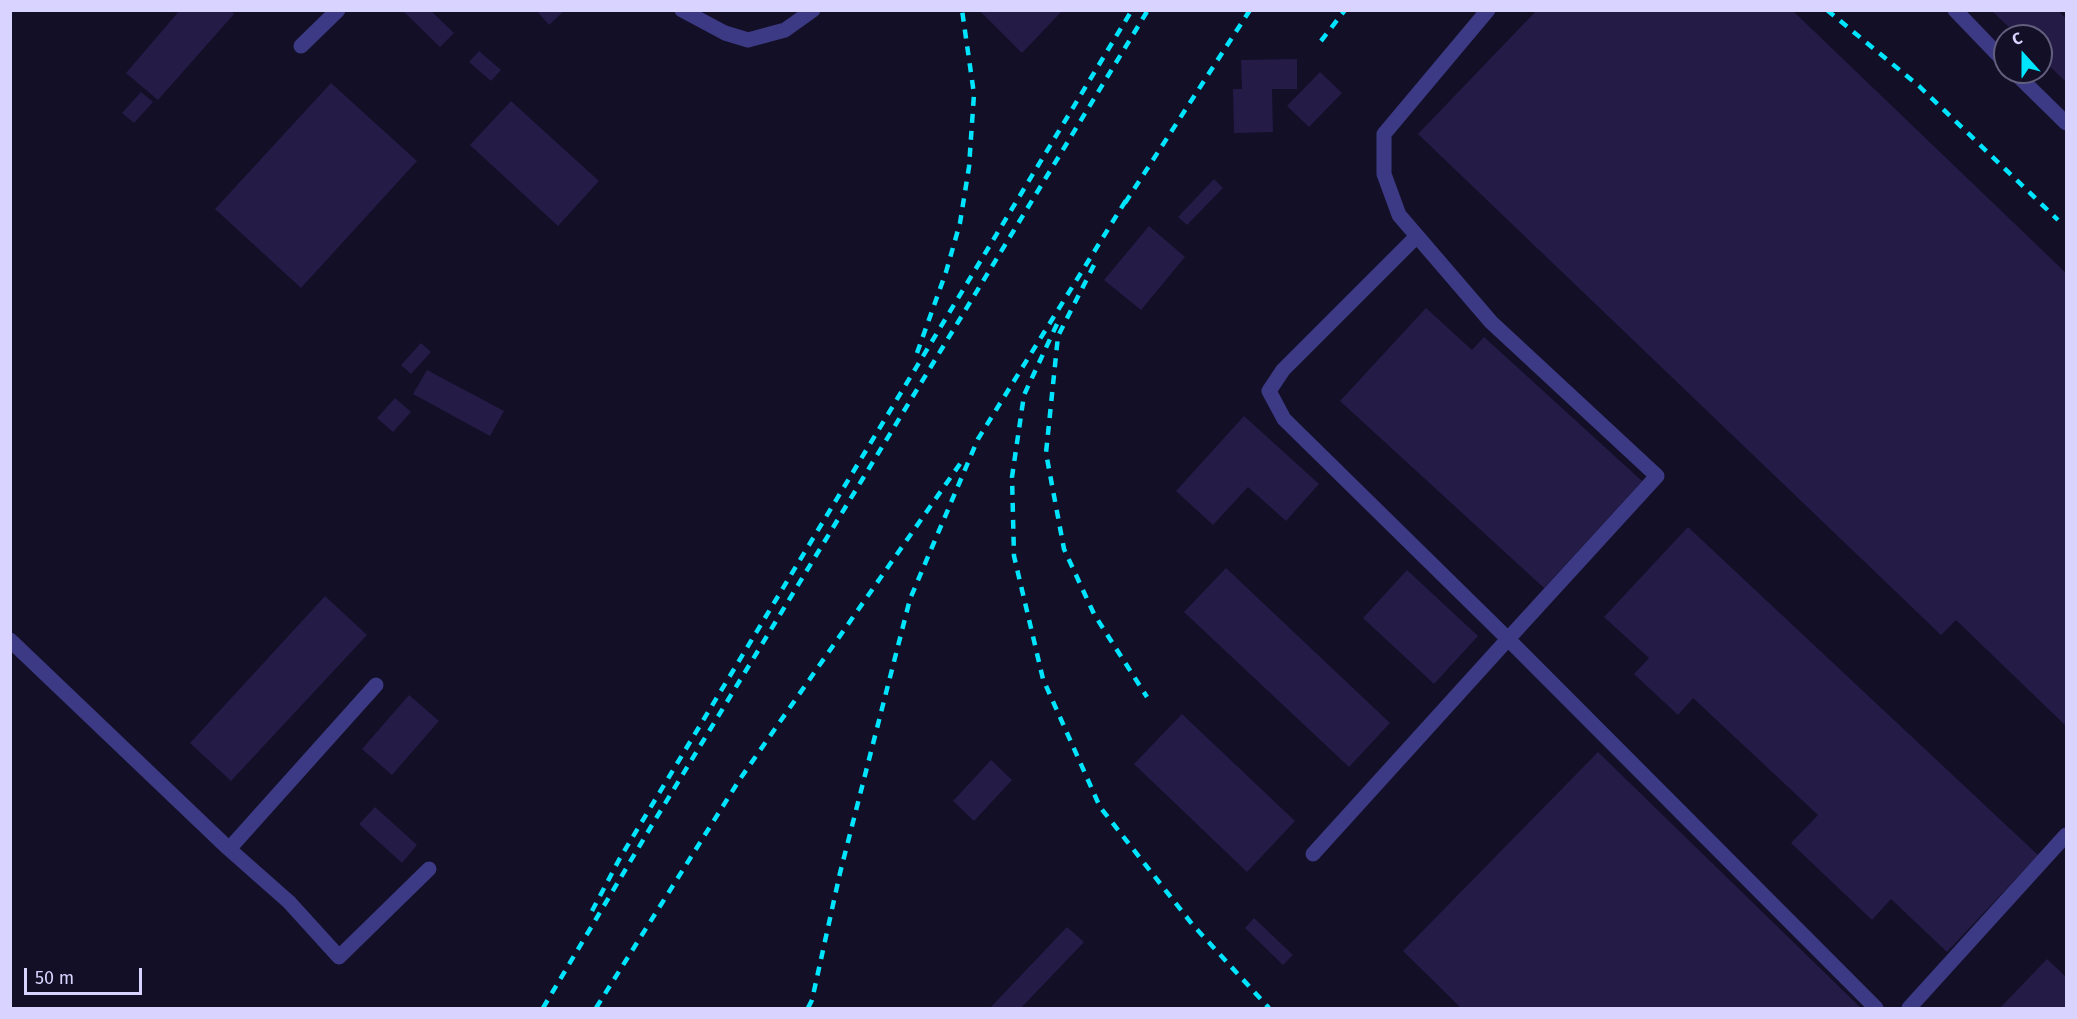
<!DOCTYPE html>
<html>
<head>
<meta charset="utf-8">
<style>
  body { margin:0 }
  #map { position:relative; width:2077px; height:1019px; overflow:hidden; background:#130f26; font-family:"Fira Sans",sans-serif }
  canvas { display:block }
  .frame { position:absolute; inset:0; border:12px solid #d9d4ff; pointer-events:none }
  .north { position:absolute; left:1993px; top:24px; width:60px; height:60px; box-sizing:border-box; background:#130f26; border:2px solid #625e7d; border-radius:50%; rotate:339deg; font-size:16px; font-weight:700; line-height:24px; text-align:center; color:#d9d4ff }
  .north::after { content:''; display:block; margin:auto; width:21px; height:27px; background:#00e5ff; clip-path:polygon(50% 0,100% 100%,50% 72%,0 100%) }
  .scale { position:absolute; left:24px; top:968px; width:118px; height:27px; box-sizing:border-box; border:3px solid #d9d4ff; border-top:0; padding-left:8px; font-size:18px; line-height:21px; white-space:nowrap; color:#d9d4ff; -webkit-text-stroke:4px #130f26; paint-order:stroke }
</style>
</head>
<body>
<div id="map">
<canvas width="2077" height="1019"></canvas>
<div class="frame"></div>
<div class="north">С</div>
<div class="scale">50 m</div>
</div>
<script>
const ctx = document.querySelector('canvas').getContext('2d');
ctx.lineJoin = 'round';
function fill(path, color) { ctx.fillStyle = color; ctx.fill(path, 'evenodd'); }
const toPath = rows => new Path2D(rows.map(r => 'M' + r).join(''));
function trace(path, color, width, dash) { ctx.strokeStyle = color; ctx.lineWidth = width; ctx.lineCap = dash ? 'butt' : 'round'; ctx.setLineDash(dash || []); ctx.stroke(path); }
fill(toPath([
  [180,10,230,10,234,14,158,100,126,73],
  [402,10,430,10,454,33,440,47],
  [536,10,565,10,549,25],
  [979,10,1063,10,1022,53],
  [1537,10,1792,10,2066,273,2066,726,1956,620,1941,635,1418,134],
  [1991,10,2058,10,2066,19,2066,82,2041,58,2041,36,2018,36],
  [479,51,501,70,491,81,469,62],
  [1297,59,1297,89,1272,89,1273,132,1234,133,1233,89,1242,89,1241,60],
  [1320,72,1342,93,1309,127,1287,106],
  [331,83,417,161,301,288,215,209],
  [141,92,153,102,134,123,122,113],
  [511,101,599,181,558,226,470,145],
  [1214,179,1223,188,1187,225,1178,217],
  [1149,226,1185,257,1141,310,1104,280],
  [1426,308,1472,350,1484,337,1642,481,1544,588,1340,401],
  [421,343,431,352,411,374,401,365],
  [427,370,504,411,490,436,413,394],
  [395,398,411,412,393,432,377,418],
  [1244,416,1319,484,1286,521,1248,487,1213,525,1176,491],
  [1688,527,2038,855,1947,952,1891,899,1872,920,1791,843,1818,815,1693,698,1678,715,1634,674,1649,658,1604,617],
  [1226,568,1390,723,1349,767,1184,612],
  [1407,570,1478,636,1434,684,1363,618],
  [325,596,367,635,231,781,190,743],
  [409,695,439,721,392,775,362,749],
  [1182,714,1295,821,1247,872,1134,764],
  [1598,752,1861,1008,1461,1008,1403,951],
  [991,760,1012,780,974,821,953,801],
  [375,807,417,845,402,863,359,824],
  [1254,918,1293,955,1283,965,1245,928],
  [1067,927,1084,942,1021,1008,990,1008],
  [2047,959,2066,977,2066,1008,2000,1008]
]), '#241b47');
trace(toPath([
  [682,10,725,33,748,40,785,30,813,10],
  [1488,10,1384,134,1384,174,1399,215,1491,322,1657,476,1508,639,1876,1008],
  [1955,10,2005,62],
  [301,46,338,10],
  [2014,72,2066,123],
  [10,640,229,849,289,902,339,957,429,869],
  [229,849,376,685],
  [1313,854,1508,639,1284,419,1269,391,1283,370,1417,236],
  [1909,1008,2066,835]
]), '#3d3a85', 15);
trace(toPath([
  [1827,10,1919,86,2058,220],
  [1321,41,1345,10],
  [1125,203,1250,10],
  [1094,265,1058,336,1046,453,1064,549,1094,614,1147,697],
  [1057,324,1024,395,1012,477,1014,556,1043,679,1100,807,1192,924,1269,1008],
  [917,353,946,272,960,223,969,167,974,94,962,10],
  [592,911,620,858,1132,10],
  [543,1008,655,820,1148,10],
  [596,1008,740,779,962,461],
  [808,1008,812,1000,840,873,910,599,978,439,1128,197]
]), '#00e5ff', 4.5, [9, 8]);
</script>
</body>
</html>
